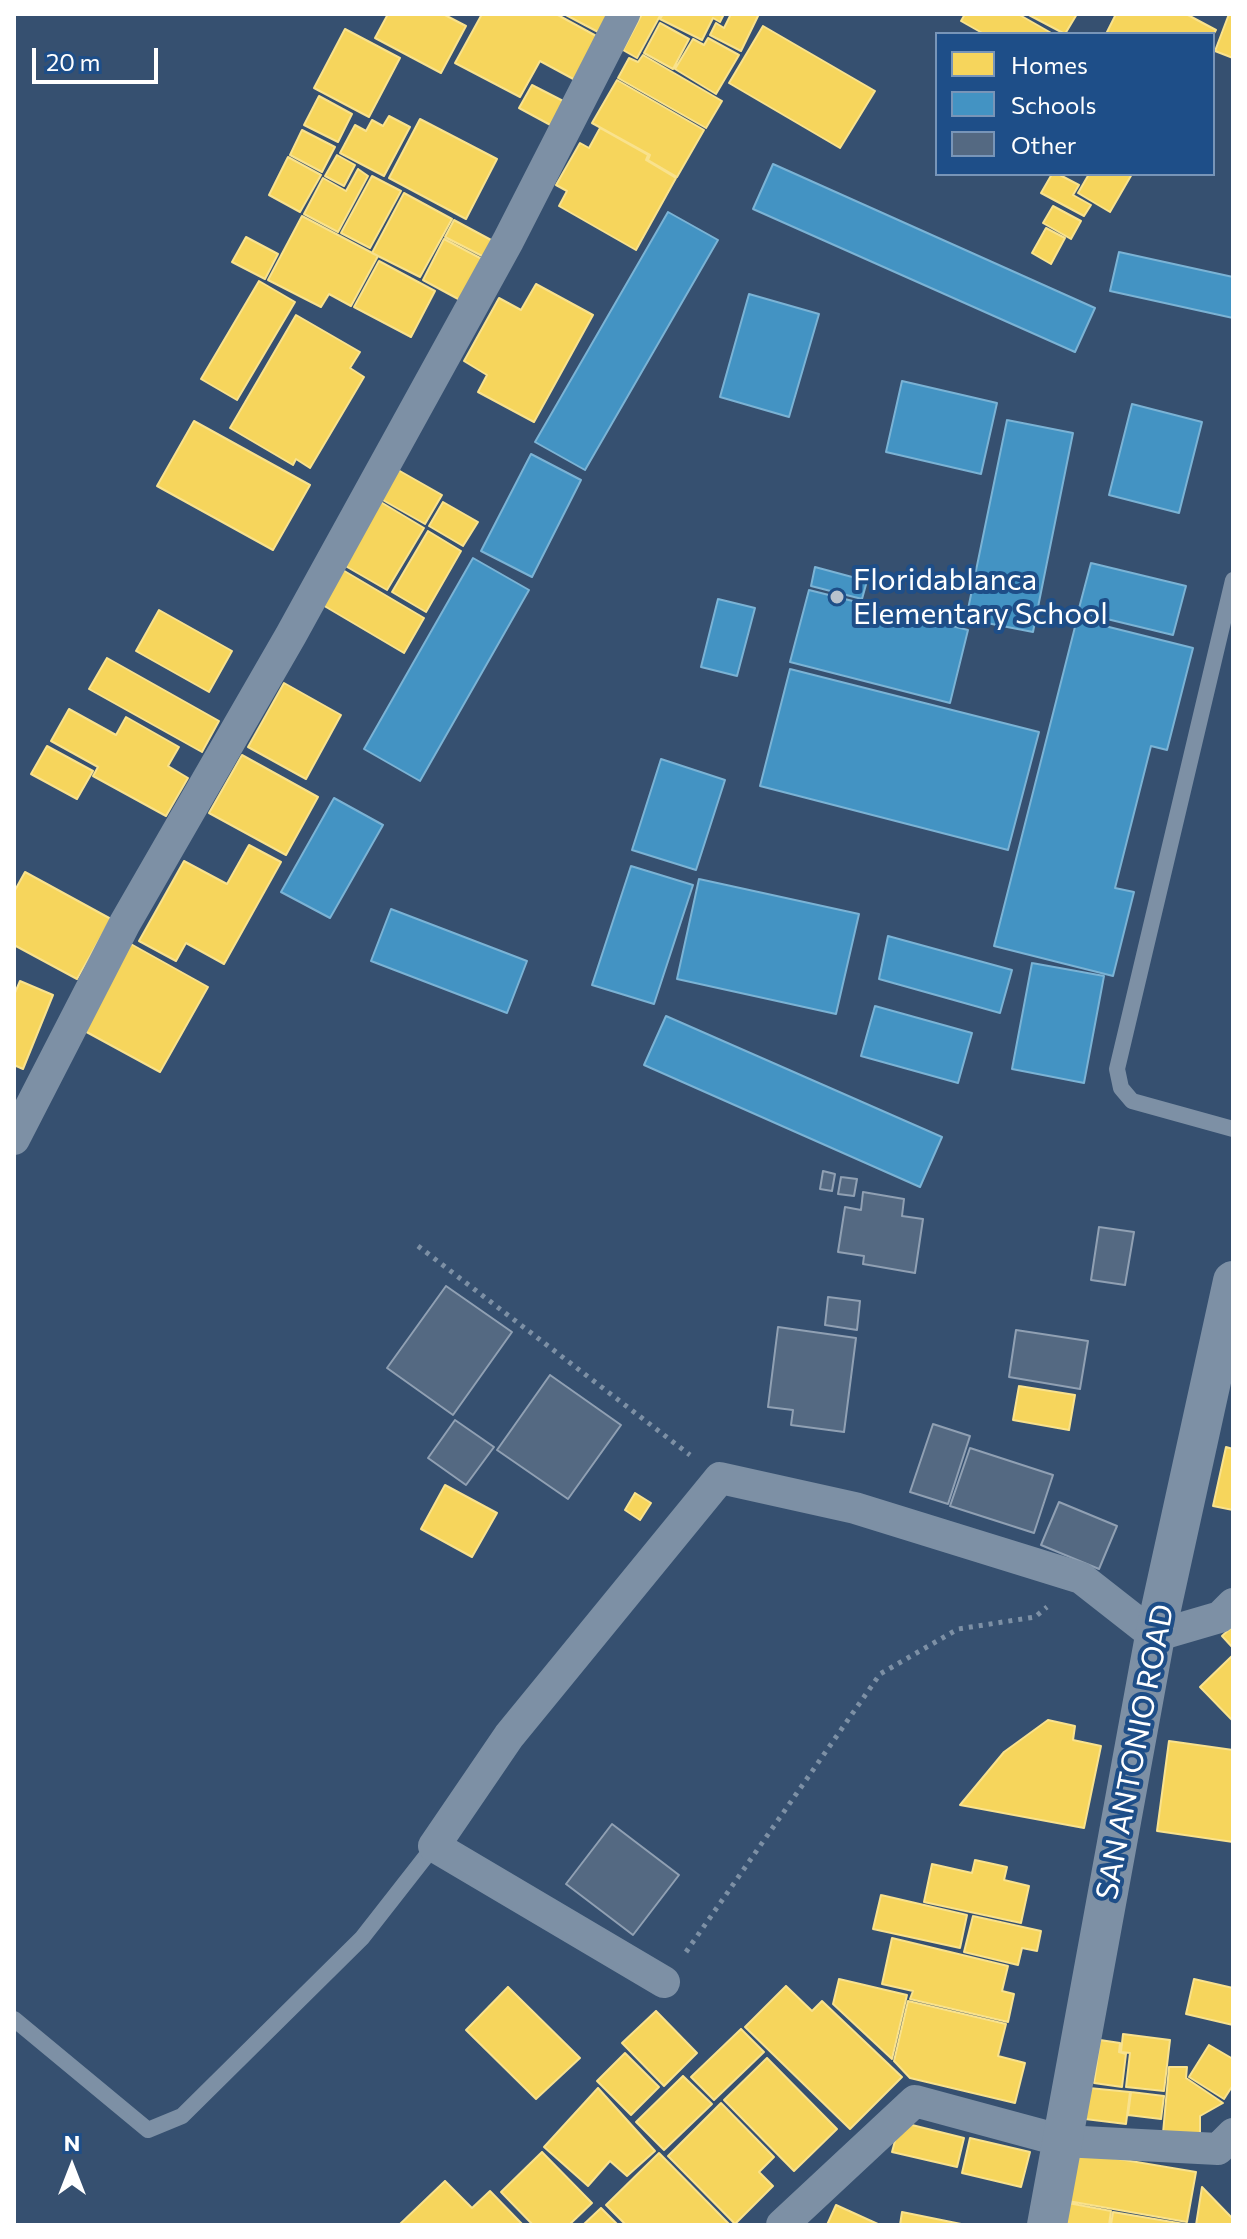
<!DOCTYPE html>
<html>
<head>
<meta charset="utf-8">
<style>
  body { margin:0 }
  #map { position:relative; width:1247px; height:2239px; overflow:hidden; background:#365070; font-family:Commissioner,sans-serif }
  canvas { display:block }
  .frame { position:absolute; inset:0; border:16px solid #fff; pointer-events:none }
  .legend { position:absolute; left:935px; top:32px; width:280px; height:144px; box-sizing:border-box; background:#1e4e88; border:2px solid #7895b8; margin:0; padding:10px 14px; list-style:none; font-size:24px; color:#fff }
  .legend li { display:flex; align-items:center; gap:16px; height:40px }
  .legend b { width:40px; border:2px solid #7895b8 }
  .north { position:absolute; left:32px; top:2127px; width:80px; height:80px; -webkit-text-stroke:6px #1e4e88; paint-order:stroke; rotate:0deg; font-size:22px; font-weight:700; line-height:32px; text-align:center; color:#fff }
  .north::after { content:''; display:block; margin:auto; width:28px; height:36px; background:#fff; clip-path:polygon(50% 0,100% 100%,50% 72%,0 100%) }
  .scale { position:absolute; left:32px; top:48px; width:126px; height:36px; box-sizing:border-box; border:4px solid #fff; border-top:0; padding-left:10px; font-size:24px; line-height:28px; white-space:nowrap; color:#fff; -webkit-text-stroke:6px #1e4e88; paint-order:stroke }
</style>
</head>
<body>
<div id="map">
<canvas width="1247" height="2239"></canvas>
<div class="frame"></div>
<ul class="legend">
<li><b style="height:22px;background:#f6d55c"></b>Homes</li>
<li><b style="height:22px;background:#4393c3"></b>Schools</li>
<li><b style="height:22px;background:#546982"></b>Other</li>
</ul>
<div class="north">N</div>
<div class="scale">20 m</div>
</div>
<script>
const ctx = document.querySelector('canvas').getContext('2d');
ctx.lineJoin = 'round';
function fill(path, color) { ctx.fillStyle = color; ctx.fill(path, 'evenodd'); }
const toPath = rows => new Path2D(rows.map(r => 'M' + r).join(''));
function trace(path, color, width, dash) { ctx.strokeStyle = color; ctx.lineWidth = width; ctx.lineCap = dash ? 'butt' : 'round'; ctx.setLineDash(dash || []); ctx.stroke(path); }
function label(font, color, halo, rows, align = 'center') {
  ctx.font = font + ' Commissioner,sans-serif'; ctx.lineWidth = 8; ctx.setLineDash([]); ctx.textBaseline = 'middle'; ctx.strokeStyle = halo; ctx.fillStyle = color; for (const [text, x, y, turn = 0] of rows) {
    ctx.save(); ctx.translate(x, y); ctx.rotate((+turn || 0) * Math.PI / 180); ctx.textAlign = isNaN(turn) ? turn : align; if (halo) ctx.strokeText(text, 0, 0); ctx.fillText(text, 0, 0); ctx.restore();
  }
}
const homes = toPath([
  [388,14,443,14,466,26,441,73,375,38,388,14],
  [482,14,556,14,600,38,577,81,540,61,520,97,455,63,482,14],
  [564,14,610,14,600,33,564,14],
  [642,14,661,14,637,58,623,50,642,14],
  [663,14,724,14,720,22,713,18,702,40,660,19,663,14],
  [731,14,759,14,741,51,710,35,716,23,724,28,731,14],
  [965,14,1018,14,1053,34,984,34,961,21,965,14],
  [1027,14,1077,14,1065,34,1027,14],
  [1116,14,1186,14,1216,30,1213,35,1106,34,1116,14],
  [1229,14,1233,14,1233,58,1215,51,1229,14],
  [660,23,689,39,673,69,644,53,660,23],
  [763,26,875,91,840,148,729,83,763,26],
  [345,29,400,58,369,117,314,88,345,29],
  [708,38,739,55,716,94,675,69,693,39,704,45,708,38],
  [643,55,722,101,706,128,618,78,629,58,638,62,643,55],
  [617,80,704,130,677,177,648,160,650,155,592,123,617,80],
  [532,85,569,104,556,128,519,108,532,85],
  [319,96,352,114,338,142,304,125,319,96],
  [389,116,410,127,384,176,340,153,355,125,366,131,372,120,383,126,389,116],
  [420,119,497,159,466,219,389,178,420,119],
  [600,128,648,155,646,160,676,178,636,250,559,206,567,191,556,185,580,143,589,148,600,128],
  [302,130,335,147,322,172,290,155,302,130],
  [337,155,355,165,344,186,325,176,337,155],
  [288,157,321,175,300,212,269,195,288,157],
  [358,169,368,176,338,232,304,214,323,178,346,191,358,169],
  [1052,174,1058,174,1079,185,1073,195,1091,205,1084,216,1041,193,1052,174],
  [1089,174,1132,174,1110,212,1078,193,1089,174],
  [372,176,401,191,370,248,341,233,372,176],
  [404,193,452,219,420,277,372,253,404,193],
  [1053,206,1081,221,1071,239,1043,223,1053,206],
  [302,216,378,256,351,306,329,294,321,307,268,280,302,216],
  [454,220,493,241,484,257,445,237,454,220],
  [1046,228,1065,238,1051,264,1032,253,1046,228],
  [246,237,278,254,265,279,232,262,246,237],
  [444,239,482,259,460,300,423,280,444,239],
  [379,261,435,291,411,337,354,307,379,261],
  [259,281,295,302,237,400,201,379,259,281],
  [536,284,593,315,534,422,478,392,487,375,464,361,499,298,521,310,536,284],
  [296,315,360,352,350,368,364,377,310,468,296,459,293,465,230,428,296,315],
  [194,421,310,485,273,550,157,486,194,421],
  [398,470,442,495,425,524,381,499,398,470],
  [379,501,424,528,387,590,342,564,379,501],
  [443,502,478,522,463,546,429,526,443,502],
  [428,531,461,551,426,612,392,592,428,531],
  [341,569,424,618,404,653,321,604,341,569],
  [159,610,232,651,209,692,136,651,159,610],
  [107,658,219,721,202,752,89,689,107,658],
  [284,683,341,715,306,779,248,747,284,683],
  [69,709,116,735,126,717,179,747,168,766,188,778,166,816,93,776,98,767,51,741,69,709],
  [47,746,93,771,77,799,31,774,47,746],
  [242,755,318,797,286,855,209,813,242,755],
  [249,845,281,862,224,964,186,943,176,961,139,941,184,861,227,884,249,845],
  [25,872,111,919,77,979,14,945,14,892,25,872],
  [129,943,208,987,160,1072,81,1029,129,943],
  [20,981,53,995,23,1069,14,1065,14,995,20,981],
  [1019,1386,1075,1395,1069,1430,1013,1420,1019,1386],
  [1226,1447,1233,1449,1233,1510,1213,1506,1226,1447],
  [445,1485,497,1513,472,1557,421,1529,445,1485],
  [635,1493,651,1503,640,1520,625,1510,635,1493],
  [1233,1626,1233,1648,1222,1636,1233,1626],
  [1233,1655,1233,1721,1200,1687,1233,1655],
  [1048,1720,1075,1726,1073,1740,1101,1746,1084,1828,960,1805,1004,1752,1048,1720],
  [1169,1741,1233,1750,1233,1842,1157,1831,1169,1741],
  [975,1860,1007,1867,1004,1880,1029,1886,1021,1923,924,1902,932,1864,972,1873,975,1860],
  [881,1895,967,1915,960,1948,873,1929,881,1895],
  [973,1916,1041,1931,1037,1951,1022,1948,1018,1965,964,1952,973,1916],
  [892,1938,1008,1966,1002,1991,1014,1994,1008,2022,910,1999,913,1991,882,1984,892,1938],
  [839,1979,907,1995,892,2059,833,2004,839,1979],
  [1194,1979,1233,1988,1233,2025,1186,2014,1194,1979],
  [786,1986,812,2011,822,2001,902,2077,850,2129,745,2027,786,1986],
  [508,1987,580,2058,536,2099,466,2030,508,1987],
  [908,2001,1006,2024,998,2056,1025,2063,1015,2103,910,2078,894,2061,908,2001],
  [656,2011,697,2053,664,2086,622,2043,656,2011],
  [741,2029,764,2052,714,2100,691,2077,741,2029],
  [1123,2034,1170,2040,1164,2091,1126,2087,1130,2053,1121,2052,1123,2034],
  [1100,2040,1120,2043,1119,2052,1126,2054,1122,2087,1094,2083,1100,2040],
  [1209,2045,1233,2059,1233,2085,1224,2099,1189,2077,1209,2045],
  [625,2053,659,2087,631,2115,597,2081,625,2053],
  [767,2058,837,2129,794,2171,724,2100,767,2058],
  [1169,2067,1187,2067,1186,2078,1223,2103,1200,2116,1200,2133,1163,2133,1169,2067],
  [683,2076,712,2104,664,2150,636,2122,683,2076],
  [598,2088,655,2151,627,2176,610,2161,588,2186,544,2147,598,2088],
  [1089,2088,1130,2092,1126,2124,1085,2119,1089,2088],
  [1131,2092,1164,2096,1161,2119,1128,2115,1131,2092],
  [721,2103,774,2157,759,2172,773,2186,735,2224,668,2156,721,2103],
  [900,2122,964,2138,957,2167,892,2152,900,2122],
  [970,2138,1030,2152,1021,2187,962,2173,970,2138],
  [542,2152,592,2203,569,2225,533,2225,501,2192,542,2152],
  [1077,2152,1196,2172,1187,2222,1068,2201,1077,2152],
  [659,2153,730,2225,626,2225,606,2205,659,2153],
  [445,2181,472,2208,490,2191,523,2225,399,2225,445,2181],
  [1202,2187,1233,2219,1233,2225,1196,2225,1202,2187],
  [1068,2203,1111,2211,1109,2225,1064,2225,1068,2203],
  [836,2205,880,2225,827,2225,836,2205],
  [601,2208,618,2225,583,2225,601,2208],
  [902,2212,966,2225,900,2225,902,2212],
  [1113,2212,1184,2224,1183,2225,1111,2225,1113,2212]
]);
fill(homes, '#f6d55c');
trace(homes, '#f9e28d', 2);
const schools = toPath([
  [773,164,1095,308,1075,352,753,209,773,164],
  [668,212,718,240,585,470,535,442,668,212],
  [1119,252,1233,277,1233,318,1110,291,1119,252],
  [749,294,819,314,789,417,720,397,749,294],
  [902,381,997,403,981,474,886,452,902,381],
  [1132,404,1202,422,1179,513,1109,495,1132,404],
  [1007,420,1073,433,1033,632,966,619,1007,420],
  [531,454,581,480,532,577,481,551,531,454],
  [473,558,529,590,420,781,364,749,473,558],
  [1091,563,1186,586,1173,635,1078,612,1091,563],
  [815,567,867,581,862,599,811,586,815,567],
  [809,590,968,630,950,703,790,662,809,590],
  [718,599,755,608,737,676,701,667,718,599],
  [1077,619,1193,648,1167,750,1151,746,1115,888,1134,892,1113,976,994,946,1077,619],
  [790,669,1039,732,1008,850,760,786,790,669],
  [661,759,725,780,696,870,632,850,661,759],
  [334,798,383,825,330,918,281,892,334,798],
  [631,866,693,885,654,1004,592,985,631,866],
  [699,879,859,914,836,1014,677,979,699,879],
  [391,909,527,961,507,1013,371,961,391,909],
  [888,936,1012,970,1000,1013,879,979,888,936],
  [1032,963,1104,976,1084,1083,1012,1069,1032,963],
  [875,1006,972,1033,958,1083,861,1056,875,1006],
  [666,1016,942,1137,920,1187,644,1065,666,1016]
]);
fill(schools, '#4393c3');
trace(schools, '#7bb3d5', 2);
const building = toPath([
  [823,1171,835,1174,832,1191,820,1189,823,1171],
  [841,1177,857,1179,854,1196,838,1194,841,1177],
  [863,1192,904,1199,902,1216,923,1219,915,1273,863,1264,864,1256,838,1252,845,1207,861,1210,863,1192],
  [1099,1227,1134,1232,1125,1285,1091,1280,1099,1227],
  [446,1286,512,1332,453,1415,387,1368,446,1286],
  [828,1297,860,1301,857,1330,825,1325,828,1297],
  [778,1327,856,1338,844,1432,791,1425,793,1410,768,1407,778,1327],
  [1016,1330,1088,1341,1080,1389,1009,1377,1016,1330],
  [550,1375,621,1425,568,1499,497,1450,550,1375],
  [455,1420,494,1447,466,1485,428,1458,455,1420],
  [933,1424,970,1436,948,1504,910,1492,933,1424],
  [970,1448,1053,1475,1034,1533,950,1506,970,1448],
  [1059,1502,1117,1526,1099,1569,1041,1545,1059,1502],
  [612,1824,679,1875,633,1935,566,1884,612,1824]
]);
fill(building, '#546982');
trace(building, '#90a0b3', 2);
trace(toPath([
  [418,1246,690,1455],
  [686,1952,880,1674,958,1629,1035,1617,1047,1607]
]), '#7d90a5', 5, [4, 6]);
trace(toPath([
  [1233,580,1117,1069,1121,1088,1132,1101,1233,1129],
  [14,2019,148,2130,182,2116,362,1938,434,1846]
]), '#7d90a5', 16);
trace(toPath([
  [14,1139,125,923,291,635,508,241,624,14],
  [664,1982,434,1846,509,1736,720,1478,855,1508,1081,1578,1155,1636,1220,1617,1233,1604],
  [782,2225,915,2101,1063,2141,1218,2149,1233,2134]
]), '#7d90a5', 32);
trace(toPath([
  [1047,2225,1155,1636,1233,1281]
]), '#7d90a5', 40);
for (const [x, y, r, color] of [
  [837,597,8,"#b9c2cd"]
]) { const dot = new Path2D(); dot.arc(x, y, r, 0, 2 * Math.PI); ctx.fillStyle = color; ctx.fill(dot); trace(dot, '#1e4e88', 3); }
label('30px', '#fff', '#1e4e88', [
  ["Floridablanca",853,580],
  ["Elementary School",853,614]
], 'left');
label('30px', '#fff', '#1e4e88', [
  ["SAN ANTONIO ROAD",1135,1752,-79]
]);
</script>
</body>
</html>
